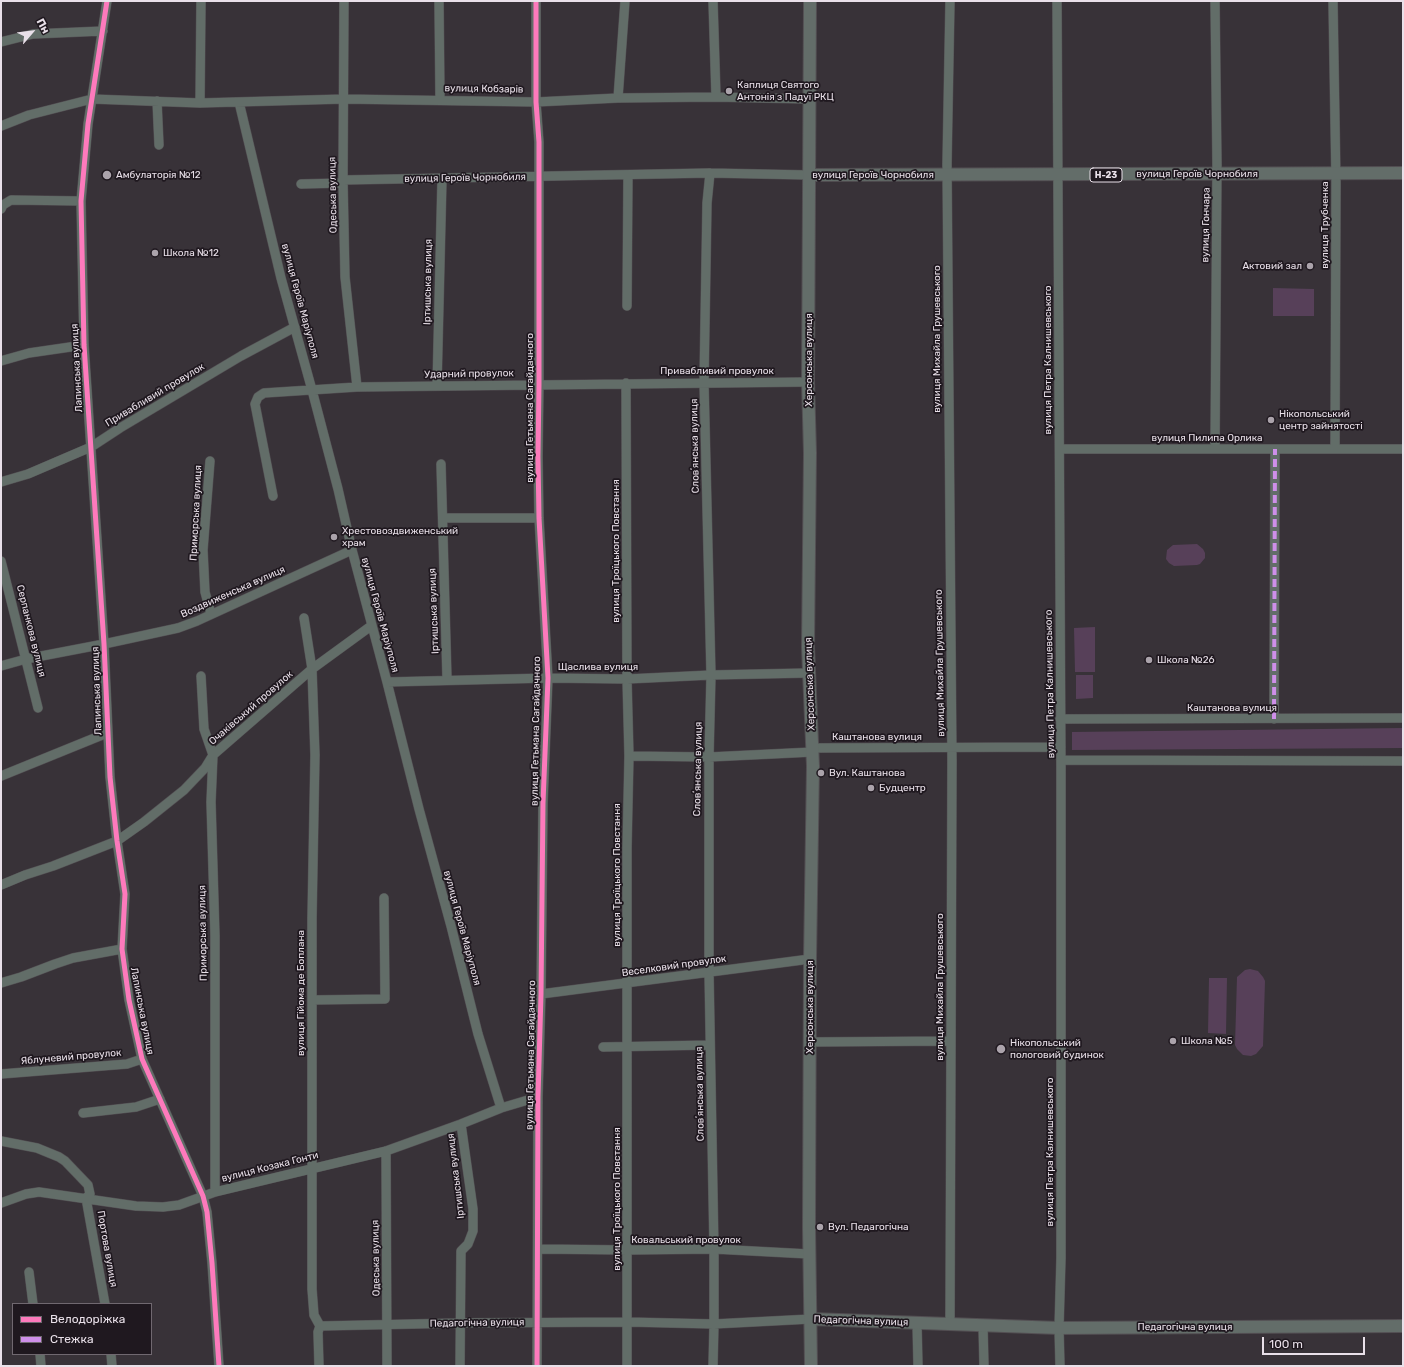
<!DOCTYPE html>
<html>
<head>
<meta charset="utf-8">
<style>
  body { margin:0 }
  #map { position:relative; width:1404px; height:1367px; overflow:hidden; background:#383238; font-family:Rubik,sans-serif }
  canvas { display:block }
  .frame { position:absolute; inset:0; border:2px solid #e9e0e9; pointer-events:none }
  .legend { position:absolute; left:12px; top:1303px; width:140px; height:52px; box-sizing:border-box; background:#1f181f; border:1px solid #706870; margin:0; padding:5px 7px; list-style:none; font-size:12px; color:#e9e0e9 }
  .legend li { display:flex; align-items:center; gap:8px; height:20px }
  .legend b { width:20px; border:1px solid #706870 }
  .north { position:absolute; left:12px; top:12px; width:40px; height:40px; -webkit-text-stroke:3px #1f181f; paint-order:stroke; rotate:62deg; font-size:11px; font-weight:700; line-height:16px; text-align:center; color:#e9e0e9 }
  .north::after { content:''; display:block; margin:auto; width:14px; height:18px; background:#e9e0e9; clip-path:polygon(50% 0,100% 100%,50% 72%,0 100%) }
  .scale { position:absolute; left:1262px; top:1337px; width:103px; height:18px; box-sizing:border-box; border:2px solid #e9e0e9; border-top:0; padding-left:5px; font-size:12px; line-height:14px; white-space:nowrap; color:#e9e0e9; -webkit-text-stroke:3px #1f181f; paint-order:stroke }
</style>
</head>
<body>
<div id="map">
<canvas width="1404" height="1367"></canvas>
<div class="frame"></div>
<ul class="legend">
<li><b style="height:5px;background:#fd7abc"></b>Велодоріжка</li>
<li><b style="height:5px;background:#ce8fe9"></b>Стежка</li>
</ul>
<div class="north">Пн</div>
<div class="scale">100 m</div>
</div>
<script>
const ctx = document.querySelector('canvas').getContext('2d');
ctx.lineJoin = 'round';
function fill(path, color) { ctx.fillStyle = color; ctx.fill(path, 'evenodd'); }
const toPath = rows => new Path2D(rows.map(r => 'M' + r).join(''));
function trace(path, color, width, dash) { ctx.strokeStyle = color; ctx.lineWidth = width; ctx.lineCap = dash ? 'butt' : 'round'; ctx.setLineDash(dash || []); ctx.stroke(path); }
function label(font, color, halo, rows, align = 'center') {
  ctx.font = font + ' Rubik,sans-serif'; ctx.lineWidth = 3.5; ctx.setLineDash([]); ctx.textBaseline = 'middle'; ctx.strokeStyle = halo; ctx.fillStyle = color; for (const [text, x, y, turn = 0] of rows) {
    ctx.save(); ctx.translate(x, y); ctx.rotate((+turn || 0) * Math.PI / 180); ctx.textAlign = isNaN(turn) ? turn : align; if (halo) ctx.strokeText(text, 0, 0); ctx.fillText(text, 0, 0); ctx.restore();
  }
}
fill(toPath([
  [1273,288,1314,289,1314,316,1273,316],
  [1197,544,1203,549,1205,553,1205,558,1200,564,1197,565,1174,566,1169,563,1166,559,1167,550,1173,545],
  [1095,627,1095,672,1075,672,1074,628],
  [1076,675,1093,675,1093,698,1076,699],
  [1403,728,1403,748,1072,750,1072,732],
  [1250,969,1258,971,1263,977,1265,981,1263,1046,1256,1054,1251,1056,1243,1055,1237,1049,1235,1045,1237,977,1245,970],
  [1209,978,1227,978,1226,1034,1208,1033]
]), '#574059');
const minor = toPath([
  [107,1,88,124,81,201,84,345,104,644,110,777,117,841,125,894,122,949,129,1000,142,1059,203,1196,207,1212,212,1263,219,1366],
  [344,1,343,180,345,277,357,387],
  [439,1,440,99],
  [536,1,536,102,539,142,539,384,538,457,539,518,548,678,543,803,541,994,538,1097,537,1366],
  [713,1,716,97],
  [1057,1,1061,767,1061,1258,1059,1328,1060,1366],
  [1215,1,1217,165,1215,449],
  [1333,1,1336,183,1335,449],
  [1,42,33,34,103,31],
  [618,98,625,1],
  [157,101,159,145],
  [239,102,281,278,312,390,338,489,352,550,387,682,419,809,451,926,478,1034,501,1108],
  [200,103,201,1],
  [1,126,29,115,92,99,200,103,344,99,536,102,618,98,716,97,810,99],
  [710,173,707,203,704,382,711,675,709,757,709,972,714,1249,714,1324,713,1366],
  [343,180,710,173,809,175],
  [301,184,343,183],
  [1,209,3,205,11,200,81,201],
  [627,306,628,175],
  [1,361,29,353,84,345],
  [626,383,627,679,629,756,627,848,627,1366],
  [437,386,442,179],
  [1060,449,1403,449],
  [210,461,203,550,205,592,211,614],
  [441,464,447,679],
  [1,482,28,474,91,447,120,428,241,356,295,327],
  [273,496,255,404,258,397,264,393,357,387,808,382],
  [443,518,539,518],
  [1,561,38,708],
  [304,618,312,669,315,755,312,918,312,1289,314,1315,320,1326,318,1332,319,1366],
  [1,666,26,659,104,644,178,628,197,621,352,550],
  [201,676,204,729,213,755,211,802,215,936,215,1192],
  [387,682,548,678,627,679,711,675,808,673],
  [1060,719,1403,718],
  [1274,719,1275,449],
  [813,748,1061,747],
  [629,756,709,757,813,752],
  [1061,760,1403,761],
  [1,776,107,733],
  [1,885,25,875,53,866,117,841,144,822,184,790,205,768,213,755,312,669,371,626],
  [1,983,21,977,55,964,73,958,122,949],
  [541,994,810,959],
  [312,1000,385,999,384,898],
  [810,1042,951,1041],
  [603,1047,710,1045],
  [1,1074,127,1064,142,1059],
  [83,1113,136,1107,160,1099],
  [1,1141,37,1148,59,1157,65,1161,88,1185,90,1194,86,1198,105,1304],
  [386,1151,387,1366],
  [1,1203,26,1194,39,1192,136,1206,163,1207,179,1205,215,1192,386,1151,461,1124,501,1108,538,1097],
  [539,1249,628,1250,714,1249,809,1254],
  [29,1272,33,1304],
  [917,1323,918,1366],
  [948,1324,950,1320,952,761,947,164,950,1],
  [983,1325,984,1366],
  [320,1326,460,1323,628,1322,714,1324,811,1319],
  [40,1354,41,1366],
  [111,1354,112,1366],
  [460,1366,461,1251,468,1244,473,1231,473,1209,461,1124]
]);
const major = toPath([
  [810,1,808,382,810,453,808,647,813,766,810,959,809,1227,811,1366],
  [809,175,1403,173],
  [811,1319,1059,1328,1403,1326]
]);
trace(minor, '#534f53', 10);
trace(major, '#534f53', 14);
trace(minor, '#626d68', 9);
trace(major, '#636d69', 12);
trace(toPath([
  [1274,719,1275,449]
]), '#ce8fe9', 4, [8, 4]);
trace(toPath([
  [107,1,88,124,81,201,84,345,104,644,110,777,117,841,125,894,122,949,129,1000,142,1059,203,1196,207,1212,212,1263,219,1366],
  [536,1,536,102,539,142,539,384,538,457,539,518,548,678,543,803,541,994,538,1097,537,1366]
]), '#fd7abc', 5);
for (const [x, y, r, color] of [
  [729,91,4,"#aba3ab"],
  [107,175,5,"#aba3ab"],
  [155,253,4,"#aba3ab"],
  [1310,266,4,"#aba3ab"],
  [1271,420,4,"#aba3ab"],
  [334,537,4,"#aba3ab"],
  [1149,660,4,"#aba3ab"],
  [821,773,4,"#aba3ab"],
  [871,788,4,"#aba3ab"],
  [1173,1041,4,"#aba3ab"],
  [1001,1049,5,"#aba3ab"],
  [820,1227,4,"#aba3ab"]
]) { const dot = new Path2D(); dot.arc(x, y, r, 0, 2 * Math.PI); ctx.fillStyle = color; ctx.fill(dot); trace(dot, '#1f181f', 1.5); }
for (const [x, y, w] of [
  [1106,175,32]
]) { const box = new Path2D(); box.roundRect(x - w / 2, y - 7, w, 14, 3); ctx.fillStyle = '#1f181f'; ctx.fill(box); trace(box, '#e9e0e9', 1); }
label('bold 9px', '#e9e0e9', null, [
  ["Н-23",1106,175]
]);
label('10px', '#e9e0e9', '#1f181f', [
  ["Каплиця Святого",737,85],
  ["Антонія з Падуї РКЦ",737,97],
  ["Амбулаторія №12",116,175],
  ["Школа №12",163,253],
  ["Актовий зал",1302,266,"right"],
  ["Нікопольський",1279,414],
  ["центр зайнятості",1279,426],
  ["Хрестовоздвиженський",342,531],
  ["храм",342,543],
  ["Школа №26",1157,660],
  ["Вул. Каштанова",829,773],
  ["Будцентр",879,788],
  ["Школа №5",1181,1041],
  ["Нікопольський",1010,1043],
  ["пологовий будинок",1010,1055],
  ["Вул. Педагогічна",828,1227]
], 'left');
label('10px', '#e9e0e9', '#1f181f', [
  ["вулиця Кобзарів",484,89,1],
  ["вулиця Героїв Чорнобиля",1197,174],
  ["вулиця Героїв Чорнобиля",873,175],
  ["вулиця Героїв Чорнобиля",465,178,-1],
  ["Одеська вулиця",333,195,-91],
  ["вулиця Гончара",1206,225,-89],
  ["вулиця Трубченка",1325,225,-90],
  ["Іртишська вулиця",428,282,-89],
  ["вулиця Героїв Маріуполя",300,301,75],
  ["вулиця Михайла Грушевського",937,339,-90],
  ["Херсонська вулиця",809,360,-90],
  ["вулиця Петра Калнишевського",1048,360,-90],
  ["Лапинська вулиця",77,368,-93],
  ["Привабливий провулок",717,371],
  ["Ударний провулок",469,374,-1],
  ["Привабливий провулок",155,395,-31],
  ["вулиця Гетьмана Сагайдачного",530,408,-90],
  ["вулиця Пилипа Орлика",1207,438],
  ["Словʼянська вулиця",695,446,-91],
  ["Приморська вулиця",196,513,-87],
  ["вулиця Троїцького Повстання",616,551,-90],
  ["Воздвиженська вулиця",233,592,-24],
  ["Іртишська вулиця",434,611,-92],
  ["вулиця Героїв Маріуполя",380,615,75],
  ["Серпанкова вулиця",31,631,76],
  ["вулиця Михайла Грушевського",940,663,-91],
  ["Щаслива вулиця",598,667],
  ["Херсонська вулиця",810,684,-92],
  ["вулиця Петра Калнишевського",1050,684,-91],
  ["Лапинська вулиця",97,691,-92],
  ["Очаківський провулок",251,708,-41],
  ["Каштанова вулиця",1232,708],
  ["вулиця Гетьмана Сагайдачного",536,731,-89],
  ["Каштанова вулиця",877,737],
  ["Словʼянська вулиця",698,769,-89],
  ["вулиця Троїцького Повстання",617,875,-90],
  ["вулиця Героїв Маріуполя",462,928,75],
  ["Приморська вулиця",203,933,-91],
  ["Веселковий провулок",674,966,-8],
  ["вулиця Михайла Грушевського",940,987,-90],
  ["вулиця Гійома де Боплана",301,993,-90],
  ["Херсонська вулиця",810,1007,-90],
  ["Лапинська вулиця",142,1011,79],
  ["вулиця Гетьмана Сагайдачного",531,1055,-89],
  ["Яблуневий провулок",71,1057,-5],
  ["Словʼянська вулиця",700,1094,-91],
  ["вулиця Петра Калнишевського",1050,1152,-90],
  ["вулиця Козака Гонти",270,1167,-14],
  ["Іртишська вулиця",456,1176,-97],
  ["вулиця Троїцького Повстання",617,1199,-90],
  ["Ковальський провулок",686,1240],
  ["Портова вулиця",107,1249,80],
  ["Одеська вулиця",376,1258,-91],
  ["Педагогічна вулиця",861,1321,2],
  ["Педагогічна вулиця",477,1323,-1],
  ["Педагогічна вулиця",1185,1327]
]);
</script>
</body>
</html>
